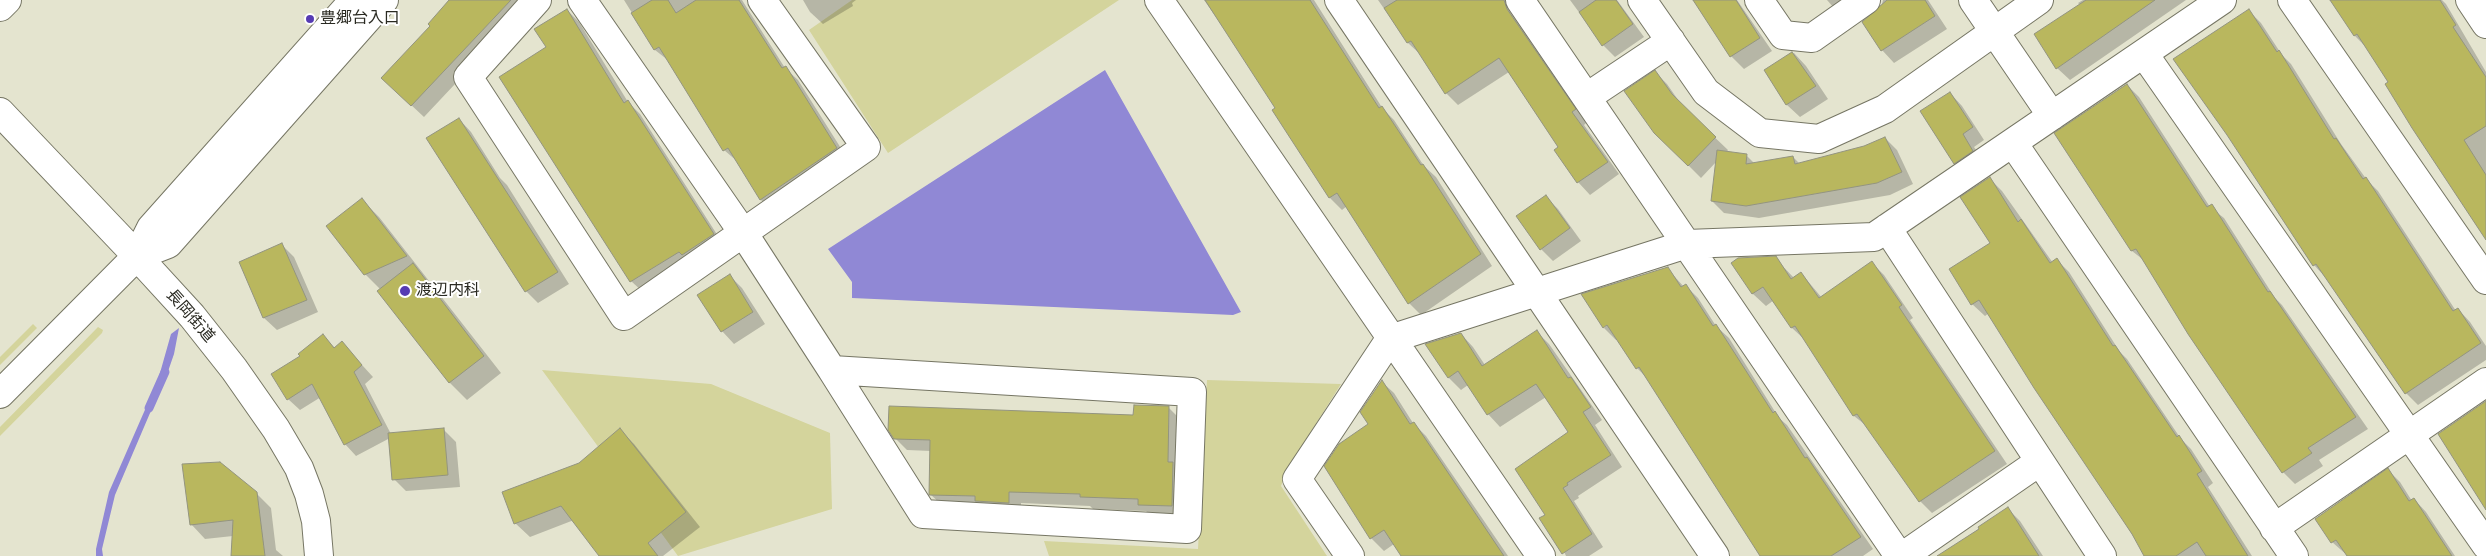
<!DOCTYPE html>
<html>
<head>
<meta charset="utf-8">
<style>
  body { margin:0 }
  canvas { display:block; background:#e4e4cf }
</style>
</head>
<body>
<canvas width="2486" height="556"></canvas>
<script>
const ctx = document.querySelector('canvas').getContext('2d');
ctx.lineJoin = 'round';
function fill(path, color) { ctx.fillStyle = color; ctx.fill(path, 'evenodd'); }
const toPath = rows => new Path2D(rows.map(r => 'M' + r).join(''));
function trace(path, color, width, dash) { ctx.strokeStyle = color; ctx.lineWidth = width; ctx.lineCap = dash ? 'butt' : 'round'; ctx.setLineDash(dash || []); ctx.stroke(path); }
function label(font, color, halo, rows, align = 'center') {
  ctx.font = font + ' "Space Grotesk","Noto Sans JP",sans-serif'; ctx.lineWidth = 4; ctx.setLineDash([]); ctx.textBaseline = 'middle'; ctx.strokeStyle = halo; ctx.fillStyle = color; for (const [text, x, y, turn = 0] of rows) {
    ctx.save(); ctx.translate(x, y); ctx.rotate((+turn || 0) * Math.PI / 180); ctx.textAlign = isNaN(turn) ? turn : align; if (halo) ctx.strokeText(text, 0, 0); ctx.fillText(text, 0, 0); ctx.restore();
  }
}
fill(toPath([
  [852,0,1119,0,888,153,809,30],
  [33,324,37,328,0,365,0,357],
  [98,327,103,330,102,333,0,436,0,427],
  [542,370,711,384,830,433,832,509,678,556],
  [1207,380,1341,384,1288,468,1281,486,1327,556,1049,556,1044,541,1198,549]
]), '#d4d49c');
fill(toPath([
  [1105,70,1241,312,1233,315,852,298,852,282,828,249],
  [179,328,174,354,164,383,158,380,171,334],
  [151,396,156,399,115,495,102,549,103,556,96,556,96,549,109,492]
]), '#9088d5');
fill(toPath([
  [450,0,534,0,424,117,395,90,432,26],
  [624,0,742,0,785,68,798,80,849,161,773,212,761,200,738,162,724,150,669,61,655,50],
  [803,0,856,0,852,3,853,6,823,24,810,12],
  [1204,0,1314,0,1383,109,1394,120,1424,166,1436,177,1492,266,1421,315,1409,303,1347,206,1342,210,1330,198,1273,110,1277,108,1243,56],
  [1378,0,1506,0,1587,122,1584,125,1619,174,1590,195,1578,182,1556,150,1560,147,1509,72,1458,105,1446,93,1421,55,1408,43],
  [1570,0,1617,0,1644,37,1615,57,1603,45],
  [1693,0,1737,0,1772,51,1744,69,1731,56],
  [1827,0,1848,0,1834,8],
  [1883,0,1928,0,1947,29,1894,63,1882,50,1864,22,1881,8],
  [2083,0,2186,0,2070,80,2057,68,2080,5,2078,3],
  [2332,0,2442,0,2446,4,2486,72,2486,238,2368,49,2355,36],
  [567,10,579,22,628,102,640,114,725,247,644,293,631,281,547,48],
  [2249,11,2261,23,2282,55,2291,64,2341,144,2367,180,2378,191,2456,311,2458,309,2470,322,2486,346,2486,360,2418,405,2406,393,2326,278,2314,265],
  [1794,53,1806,66,1828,99,1800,117,1787,105,1765,71],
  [1655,72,1667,84,1683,107,1728,150,1726,153,1746,155,1755,164,1793,157,1800,164,1864,148,1885,138,1897,150,1913,184,1890,195,1759,218,1724,213,1712,201,1717,161,1701,178,1655,132],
  [2127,85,2139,97,2210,207,2224,218,2275,298,2282,305,2368,429,2319,460,2323,466,2295,484,2283,472,2146,262,2132,251,2056,134],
  [1950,93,1962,106,1984,140,1974,147,1985,163,1967,175,1955,163],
  [459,119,471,132,500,178,507,185,569,284,538,303,526,291],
  [1990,179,2002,191,2053,263,2057,260,2069,272,2120,352,2127,359,2181,439,2191,449,2213,483,2208,487,2252,556,2146,556,1989,313,1985,316,1972,304,1991,243],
  [1546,197,1558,209,1581,241,1553,261,1541,249],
  [362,200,379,217,501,373,467,400,450,383,379,292,381,290,365,274],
  [282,245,294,257,318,312,277,330,264,318,241,263],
  [1775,258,1794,278,1801,273,1822,298,1872,263,1884,275,1913,318,1910,320,2007,464,1932,513,1920,501,1868,427,1854,416,1805,340,1792,328,1774,300,1766,306,1753,294,1733,263],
  [1667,268,1684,287,1686,286,1698,298,1716,326,1729,338,1779,418,1787,425,1873,549,1863,556,1764,556,1649,380,1637,368,1618,339,1616,340,1604,328],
  [730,276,742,288,765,324,734,344,722,331],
  [1537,332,1549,344,1602,420,1595,425,1622,467,1578,496,1579,498,1574,501,1603,547,1589,556,1566,556,1547,515,1570,433,1546,397,1500,427,1488,414,1468,385,1461,390,1448,377,1461,334,1473,347,1485,365],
  [323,336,335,348,342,343,373,377,365,384,391,434,443,429,456,442,460,487,406,491,394,479,390,438,356,456,345,444,321,397,300,410,288,399,273,374,302,356],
  [1382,382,1394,393,1413,423,1426,436,1508,556,1402,556,1394,544,1384,551,1371,538,1326,466,1370,425],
  [1169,408,1181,420,1184,518,1152,517,1146,511,1093,509,1090,506,1021,503,1021,515,943,506,930,494,931,451,907,450,895,438,1135,416],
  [620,430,634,444,700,527,663,556,601,556,574,520,530,537,515,523],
  [2388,470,2400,482,2412,501,2414,499,2426,512,2455,556,2348,556,2332,542],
  [256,493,271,508,276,550,283,556,232,556,233,536,205,539,191,524],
  [2008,509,2020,521,2043,556,1939,556]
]), '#0003');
trace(toPath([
  [149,408,165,372]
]), '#9088d5', 9);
const building = toPath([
  [449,0,511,0,411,106,381,78,430,26,428,24,449,0],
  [652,0,668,0,676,13,696,0,739,0,782,68,786,66,837,148,760,200,728,148,723,151,659,47,654,50,631,13,652,0],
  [1205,0,1310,0,1379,108,1382,106,1421,165,1423,164,1481,254,1408,304,1337,193,1329,198,1272,110,1275,108,1205,0],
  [1397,0,1504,0,1507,9,1576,109,1572,112,1608,162,1577,183,1554,150,1558,147,1499,58,1445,94,1411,41,1407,43,1384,8,1397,0],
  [1596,0,1616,0,1633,24,1602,46,1579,12,1596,0],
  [1693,0,1736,0,1760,38,1730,57,1693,0],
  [1887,0,1925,0,1935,16,1881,51,1862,22,1887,0],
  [2086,0,2155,0,2056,69,2034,34,2086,0],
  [2330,0,2440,0,2456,25,2453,27,2486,77,2486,126,2464,140,2486,175,2486,240,2412,128,2385,84,2388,82,2357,34,2354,36,2330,0],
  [567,9,624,103,628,100,714,234,682,255,679,252,630,282,499,77,546,47,534,29,567,9],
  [2249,9,2277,52,2279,50,2334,139,2336,138,2363,179,2366,177,2453,311,2458,308,2481,343,2405,394,2316,264,2313,266,2227,135,2173,59,2249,9],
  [1792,52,1816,86,1786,105,1764,70,1792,52],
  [1655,70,1672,94,1716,137,1688,166,1654,133,1624,91,1655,70],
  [2127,84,2207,207,2212,204,2268,292,2270,291,2356,417,2308,448,2312,453,2282,473,2188,334,2136,249,2131,251,2054,133,2127,84],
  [1950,92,1973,127,1963,134,1973,151,1954,164,1920,111,1950,92],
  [459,118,558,272,525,292,426,138,459,118],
  [1885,137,1902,172,1877,183,1746,206,1711,201,1717,150,1747,154,1746,164,1793,156,1795,164,1864,146,1885,137],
  [1990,177,2018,222,2021,219,2050,263,2057,258,2113,346,2115,345,2177,437,2179,435,2202,471,2197,474,2248,556,2206,556,2197,542,2176,556,2144,556,2132,534,2034,388,1979,300,1971,305,1949,269,1990,243,1960,197,1990,177],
  [1546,195,1570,228,1540,250,1516,216,1546,195],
  [362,198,407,256,364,275,326,226,362,198],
  [282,243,307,300,263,318,239,262,282,243],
  [1776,256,1791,279,1801,272,1819,298,1872,261,1902,305,1899,307,1995,451,1919,502,1857,414,1853,416,1795,326,1791,328,1763,287,1752,294,1731,263,1738,258,1776,256],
  [413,263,484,356,449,383,377,291,413,263],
  [1668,267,1681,287,1686,284,1713,326,1716,324,1773,413,1775,411,1805,458,1807,457,1861,537,1831,556,1760,556,1639,367,1636,369,1607,325,1603,328,1581,294,1668,267],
  [730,274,753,312,721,332,697,295,730,274],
  [1537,330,1568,378,1571,377,1591,407,1583,412,1611,455,1567,483,1568,485,1563,488,1592,534,1562,554,1539,518,1545,515,1515,469,1568,432,1536,384,1487,415,1458,371,1448,378,1425,344,1461,333,1482,366,1537,330],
  [323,334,334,348,342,341,362,365,354,372,382,425,344,445,312,384,287,400,271,374,300,356,298,354,323,334],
  [1382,380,1410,424,1414,422,1504,556,1401,556,1384,530,1370,539,1324,466,1339,444,1368,424,1360,412,1382,380],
  [2486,401,2486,510,2438,434,2486,401],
  [1134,405,1169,406,1168,462,1173,462,1172,506,1138,505,1138,499,1080,497,1080,494,1009,492,1009,503,975,501,975,496,929,495,930,440,894,439,888,430,889,406,1133,415,1134,405],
  [444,428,448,475,392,480,388,433,444,428],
  [620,428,686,512,648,543,658,556,599,556,561,506,514,524,502,492,579,463,620,428],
  [220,462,257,492,265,556,231,556,233,520,190,525,182,464,220,462],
  [2388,468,2409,501,2414,498,2452,556,2347,556,2336,540,2331,543,2315,519,2388,468],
  [2008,507,2039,556,1937,556,1979,529,1978,527,2008,507]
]);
fill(building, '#b9b75e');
trace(building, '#939480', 1);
const minor = toPath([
  [537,0,468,77,624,316,866,147,762,0],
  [582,0,744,234,832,370],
  [1159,0,1541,556],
  [1339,0,1715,556],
  [1520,0,1899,556],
  [1642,0,1706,92,1760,133,1819,139,1885,109,2039,0],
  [1759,0,1783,35,1812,38,1866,0],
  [1973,0,2052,116],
  [2292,0,2486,280],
  [2470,0,2486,24],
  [0,7,7,0],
  [2144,54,2486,545],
  [1587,97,1671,41],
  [0,112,137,256,192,316,234,369,276,429,299,468,309,494,316,521,319,556],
  [2013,143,2294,556],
  [1887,228,2102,556],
  [137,256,168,244,384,0],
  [832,370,1192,392,1187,529,923,514,832,370],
  [0,394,137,256,151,228,354,0],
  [2274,528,2486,382],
  [1350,556,1297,479,1390,339,1687,244,1874,237,2222,0],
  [1903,556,2039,462]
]);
trace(minor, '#767664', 30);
trace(minor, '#fff', 28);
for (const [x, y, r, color] of [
  [310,19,5,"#563bb3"],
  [405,291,6,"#563bb3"]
]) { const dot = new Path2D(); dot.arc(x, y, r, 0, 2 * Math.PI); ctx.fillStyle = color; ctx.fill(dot); trace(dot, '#fff', 2); }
label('16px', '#2a2a22', '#fff', [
  ["豊郷台入口",320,19],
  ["渡辺内科",416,291]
], 'left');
label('16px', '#2a2a22', '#fff', [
  ["長岡街道",190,316,49]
]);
</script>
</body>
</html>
